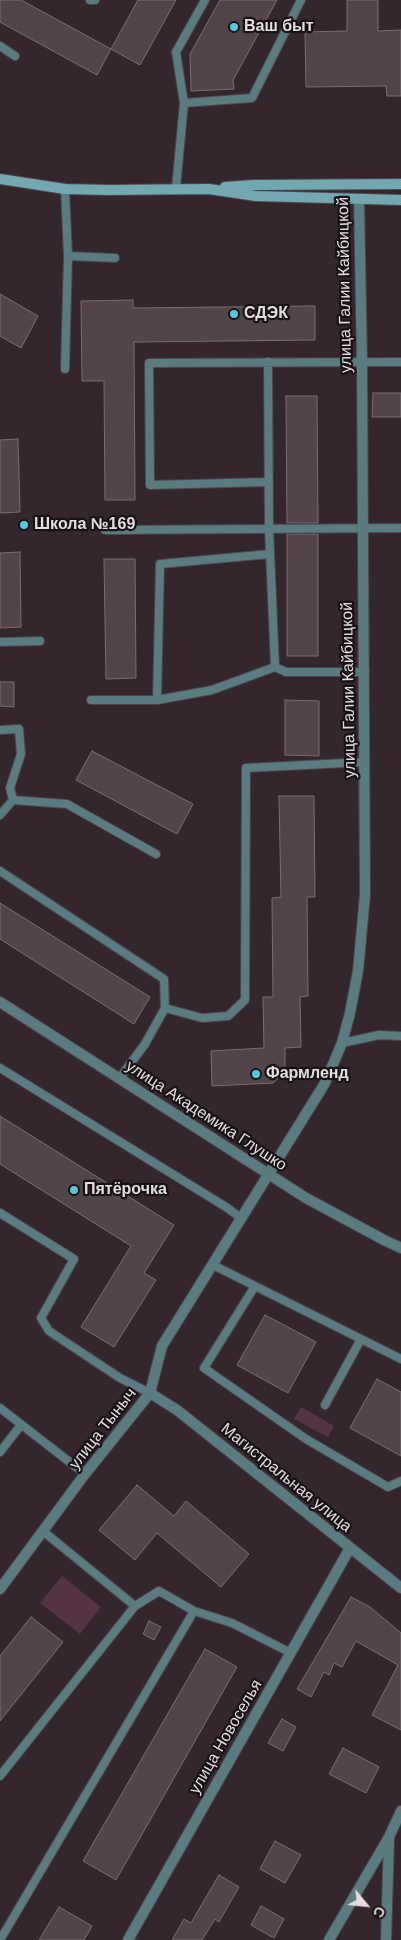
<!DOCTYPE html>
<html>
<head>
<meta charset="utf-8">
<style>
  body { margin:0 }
  #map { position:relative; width:401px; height:1940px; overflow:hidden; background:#33272d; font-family:Helvetica,sans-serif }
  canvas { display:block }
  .north { position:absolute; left:341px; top:1880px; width:50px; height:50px; -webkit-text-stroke:4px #171215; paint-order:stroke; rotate:118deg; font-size:14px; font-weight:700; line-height:20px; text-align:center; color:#e5dce0 }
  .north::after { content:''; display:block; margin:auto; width:18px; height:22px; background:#e5dce0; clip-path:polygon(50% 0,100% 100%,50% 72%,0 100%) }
</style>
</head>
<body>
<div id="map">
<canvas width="401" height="1940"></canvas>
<div class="north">С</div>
</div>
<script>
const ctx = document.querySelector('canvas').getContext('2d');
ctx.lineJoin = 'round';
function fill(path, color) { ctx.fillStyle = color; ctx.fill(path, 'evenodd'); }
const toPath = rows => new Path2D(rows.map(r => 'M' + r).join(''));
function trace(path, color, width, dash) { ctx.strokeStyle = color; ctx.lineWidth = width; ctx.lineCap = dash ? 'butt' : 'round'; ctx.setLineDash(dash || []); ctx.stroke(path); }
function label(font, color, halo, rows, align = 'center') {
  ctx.font = font + ' Helvetica,sans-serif'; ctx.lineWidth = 4.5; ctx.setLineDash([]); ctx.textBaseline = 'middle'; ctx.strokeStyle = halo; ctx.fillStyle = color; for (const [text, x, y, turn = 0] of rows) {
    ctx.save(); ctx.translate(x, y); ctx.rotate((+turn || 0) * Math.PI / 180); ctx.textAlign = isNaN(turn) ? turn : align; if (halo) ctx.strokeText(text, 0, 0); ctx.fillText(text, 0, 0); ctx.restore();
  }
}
fill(toPath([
  [301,1407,334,1426,328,1437,294,1419],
  [62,1576,101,1607,80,1634,40,1603]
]), '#533344');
const building = toPath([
  [0,0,21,0,111,49,97,75,0,22,0,0],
  [138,0,176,0,140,65,111,49,138,0],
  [220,0,277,0,233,80,234,89,191,91,190,54,220,0],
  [347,0,378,0,378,31,401,30,401,96,387,96,386,86,306,87,305,32,347,31,347,0],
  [0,294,38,316,21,348,0,336,0,294],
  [133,300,133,308,315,306,315,340,134,342,135,500,105,500,104,381,82,381,81,301,133,300],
  [373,393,401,393,401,417,372,417,373,393],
  [286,396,317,396,318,523,287,523,286,396],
  [18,439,20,512,0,513,0,440,18,439],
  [287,534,318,534,318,656,287,656,287,534],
  [20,552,21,627,0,628,0,553,20,552],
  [104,559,135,559,136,678,106,679,104,559],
  [0,682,14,682,14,707,0,706,0,682],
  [285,700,319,701,319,756,285,755,285,700],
  [92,751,193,804,177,834,76,780,92,751],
  [279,796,314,796,315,897,307,897,308,996,300,997,301,1047,285,1048,285,1072,273,1083,212,1086,211,1051,264,1048,263,997,273,997,272,898,281,897,279,796],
  [0,903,150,997,134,1024,0,939,0,903],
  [0,1116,174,1225,144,1273,156,1280,114,1347,81,1327,131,1246,0,1164,0,1116],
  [265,1315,316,1342,288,1393,237,1365,265,1315],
  [377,1379,401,1392,401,1456,350,1428,377,1379],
  [137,1485,174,1516,186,1501,249,1554,221,1587,157,1533,135,1560,99,1530,137,1485],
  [351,1597,370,1607,401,1633,401,1730,372,1715,398,1665,356,1641,342,1667,334,1663,329,1675,324,1672,311,1697,297,1689,351,1597],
  [31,1617,63,1642,0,1721,0,1656,31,1617],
  [149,1621,161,1627,154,1640,143,1634,149,1621],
  [205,1649,237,1667,116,1880,83,1861,205,1649],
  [282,1719,296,1727,283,1751,268,1743,282,1719],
  [343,1748,379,1767,366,1793,329,1774,343,1748],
  [275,1841,301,1855,285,1883,260,1869,275,1841],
  [219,1875,239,1887,219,1922,215,1919,202,1940,172,1940,184,1919,191,1923,219,1875],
  [261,1906,284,1919,274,1938,251,1925,261,1906],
  [59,1907,92,1926,84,1940,39,1940,59,1907]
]);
fill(building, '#51444a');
trace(building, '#7c6d74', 1);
const service = toPath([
  [90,0,95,0],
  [0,46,15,56],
  [184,103,176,52,205,0],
  [176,188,184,103,252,98,301,0],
  [65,189,68,256,65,369],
  [68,256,115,258],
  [268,362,269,529,275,667,286,672,365,672],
  [268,482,150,485,149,363,401,362],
  [105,530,401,528],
  [270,554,160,564,157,700,212,690,275,667],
  [0,642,40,641],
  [91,700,157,700],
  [0,730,19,729,21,754,10,788,13,800],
  [0,815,13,800,67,804,156,854],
  [0,871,164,979,165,1008],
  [342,1043,379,1035,401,1036],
  [0,1068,226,1207,241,1218],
  [119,1079,145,1044,165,1008,202,1018,228,1016,245,1000,246,768,365,762],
  [0,1213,74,1259,41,1318,49,1331,120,1378,150,1393],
  [213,1265,401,1359],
  [255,1286,204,1368,306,1439,388,1487,401,1481],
  [325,1405,361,1339],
  [0,1408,85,1474],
  [0,1452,21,1425],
  [44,1532,135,1606,159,1591,194,1611,232,1623,291,1653],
  [0,1776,135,1606],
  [0,1940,194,1611]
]);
const minor = toPath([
  [0,1002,306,1198,384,1240,401,1248],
  [150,1393,177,1410,401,1588],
  [0,1589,85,1474,150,1393,162,1346,325,1083,342,1043,350,1013,358,971,365,895,362,362,359,199],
  [128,1940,350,1548],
  [329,1940,389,1837,401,1811],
  [386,1940,389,1839]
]);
const secondary = toPath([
  [0,179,65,189,108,190,209,189,256,196,401,200],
  [225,187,254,185,401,184]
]);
trace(service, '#4f444a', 10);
trace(minor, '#4f444a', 12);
trace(secondary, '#4f444a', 12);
trace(service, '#5a7b80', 8);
trace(minor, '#5a7b80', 10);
trace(secondary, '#73a8b1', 10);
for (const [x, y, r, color] of [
  [234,27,5,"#54cadc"],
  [234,314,5,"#54cadc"],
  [24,525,5,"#54cadc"],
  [256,1074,5,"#54cadc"],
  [74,1190,5,"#54cadc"]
]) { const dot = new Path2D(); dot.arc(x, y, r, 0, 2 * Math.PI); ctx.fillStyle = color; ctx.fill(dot); trace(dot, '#171215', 2); }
label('bold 16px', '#e5dce0', '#171215', [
  ["Ваш быт",244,27],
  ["СДЭК",244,314],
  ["Школа №169",34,525],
  ["Фармленд",266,1074],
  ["Пятёрочка",84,1190]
], 'left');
label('16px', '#e5dce0', '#171215', [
  ["улица Галии Кайбицкой",345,285,-91],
  ["улица Галии Кайбицкой",349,690,-91],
  ["улица Академика Глушко",206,1116,33],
  ["улица Тыныч",103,1429,-52],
  ["Магистральная улица",286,1478,39],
  ["улица Новоселья",226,1737,-60]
]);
</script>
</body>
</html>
